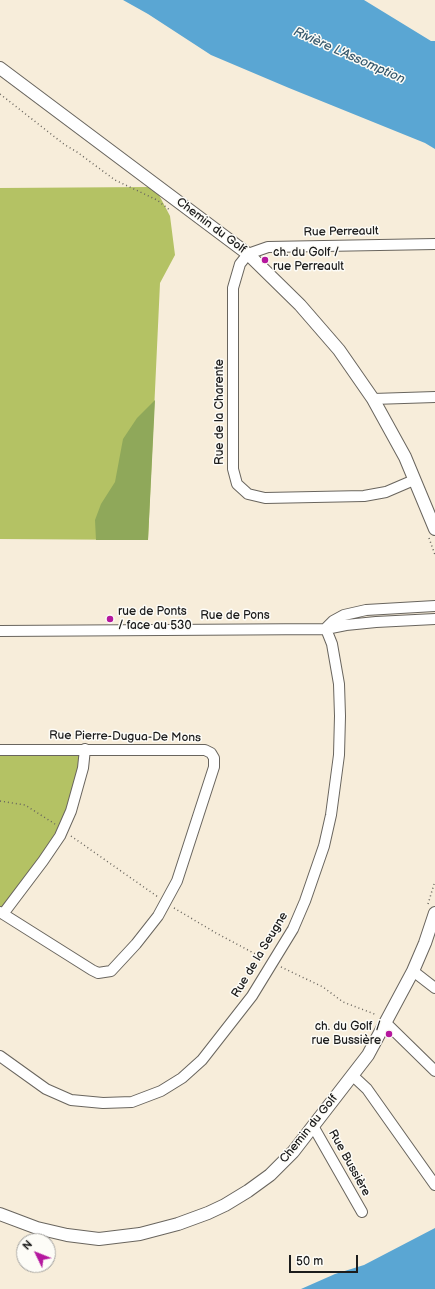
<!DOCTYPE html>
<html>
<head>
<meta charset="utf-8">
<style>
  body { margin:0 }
  #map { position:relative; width:435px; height:1289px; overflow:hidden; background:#f7edda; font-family:"Balsamiq Sans",sans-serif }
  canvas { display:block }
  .north { position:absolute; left:16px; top:1233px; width:40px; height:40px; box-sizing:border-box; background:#fdfcf7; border:1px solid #a3a29f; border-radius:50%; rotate:313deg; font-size:11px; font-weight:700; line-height:16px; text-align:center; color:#1c1c1c }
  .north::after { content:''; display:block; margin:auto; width:14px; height:18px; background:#b5179e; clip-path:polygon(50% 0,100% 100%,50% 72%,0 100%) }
  .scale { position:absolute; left:289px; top:1255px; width:69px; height:18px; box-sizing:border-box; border:2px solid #1c1c1c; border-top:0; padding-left:5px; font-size:12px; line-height:14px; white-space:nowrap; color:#1c1c1c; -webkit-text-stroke:3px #fdfcf7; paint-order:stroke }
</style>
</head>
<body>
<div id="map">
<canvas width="435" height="1289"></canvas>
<div class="north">N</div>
<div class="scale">50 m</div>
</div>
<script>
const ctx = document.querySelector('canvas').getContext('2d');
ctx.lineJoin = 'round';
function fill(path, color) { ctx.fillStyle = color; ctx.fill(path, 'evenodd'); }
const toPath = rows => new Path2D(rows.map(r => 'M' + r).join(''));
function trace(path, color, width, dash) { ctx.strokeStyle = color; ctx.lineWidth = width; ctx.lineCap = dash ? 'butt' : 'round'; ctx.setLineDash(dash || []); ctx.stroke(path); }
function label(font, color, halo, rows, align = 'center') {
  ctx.font = font + ' "Balsamiq Sans",sans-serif'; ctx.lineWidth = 3; ctx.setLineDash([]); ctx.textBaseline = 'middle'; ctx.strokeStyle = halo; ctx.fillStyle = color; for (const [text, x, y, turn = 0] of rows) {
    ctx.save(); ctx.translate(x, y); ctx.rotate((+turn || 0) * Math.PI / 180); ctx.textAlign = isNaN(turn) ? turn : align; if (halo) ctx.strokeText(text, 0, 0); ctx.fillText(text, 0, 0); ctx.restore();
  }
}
fill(toPath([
  [150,187,159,195,170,216,175,255,160,283,148,540,0,539,0,188],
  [85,749,63,831,0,912,0,750]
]), '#b4c264');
fill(toPath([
  [155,400,148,540,96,540,95,520,101,504,115,482,123,439,137,418]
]), '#8fa85a');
fill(toPath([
  [123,0,364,0,431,41,435,41,435,149,425,143,289,88,211,55,148,14],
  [435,1228,435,1289,301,1289,335,1274,364,1265]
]), '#5aa6d3');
const minor = toPath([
  [373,399,435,397],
  [414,480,386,492,364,496,265,498,248,494,237,484,233,469,233,288,240,264,248,254,268,247,435,244],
  [326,628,333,621,344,615,366,610,435,606],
  [0,631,326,629,346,625,376,622,435,619],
  [0,750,205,750,211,753,214,758,214,767,177,881,158,916,136,944,111,971,98,973,92,970,0,912],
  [3,914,43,861,60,836,71,811,83,768,85,749],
  [413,971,435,988],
  [386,1023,435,1071],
  [0,1056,46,1089,71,1100,103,1103,132,1102,161,1091,182,1078,202,1060,252,996,293,929,305,901,324,846,331,815,339,755,340,716,339,684,332,644,326,629],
  [352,1075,367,1089,435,1185],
  [313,1126,362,1212]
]);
const tertiary = toPath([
  [0,68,248,254,300,305,339,350,373,399,405,457,435,529],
  [0,1214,37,1228,67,1235,99,1239,140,1234,178,1224,208,1213,225,1205,248,1191,270,1175,293,1152,368,1055,413,971,425,943,435,913]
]);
trace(minor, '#69655e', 12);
trace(tertiary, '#69655e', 14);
trace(toPath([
  [0,94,65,145,77,152,115,180,157,200,171,211],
  [429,538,435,555],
  [0,801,25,805,55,824],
  [71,836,158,897],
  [428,904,435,881],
  [174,908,216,933,263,958],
  [281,967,323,987,343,1002,377,1015]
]), '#69655e', 1.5, [1, 3]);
trace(minor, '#fff', 10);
trace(tertiary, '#fff', 12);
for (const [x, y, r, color] of [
  [265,260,4,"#b5179e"],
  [110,619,4,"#b5179e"],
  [389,1034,4,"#b5179e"]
]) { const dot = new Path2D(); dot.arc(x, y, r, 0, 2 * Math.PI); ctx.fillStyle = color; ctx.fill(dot); trace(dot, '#fdfcf7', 1.5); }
label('12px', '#1c1c1c', '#fdfcf7', [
  ["Chemin du Golf",211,226,37],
  ["Rue Perreault",341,232,-1],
  ["Rue de la Charente",220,412,-90],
  ["Rue de Pons",235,616],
  ["Rue Pierre-Dugua-De Mons",125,737,1],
  ["Rue de la Seugne",260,955,-59],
  ["Chemin du Golf",309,1129,-51],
  ["Rue Bussière",349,1163,61]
]);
label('12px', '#1c1c1c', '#fdfcf7', [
  ["ch. du Golf /",273,253],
  ["rue Perreault",273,267],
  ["rue de Ponts",118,612],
  ["/ face au 530",118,626],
  ["ch. du Golf /",381,1027,"right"],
  ["rue Bussière",381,1041,"right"]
], 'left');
label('italic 13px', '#385a6e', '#fdfcf7', [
  ["Rivière L'Assomption",349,56,24]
]);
</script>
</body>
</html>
